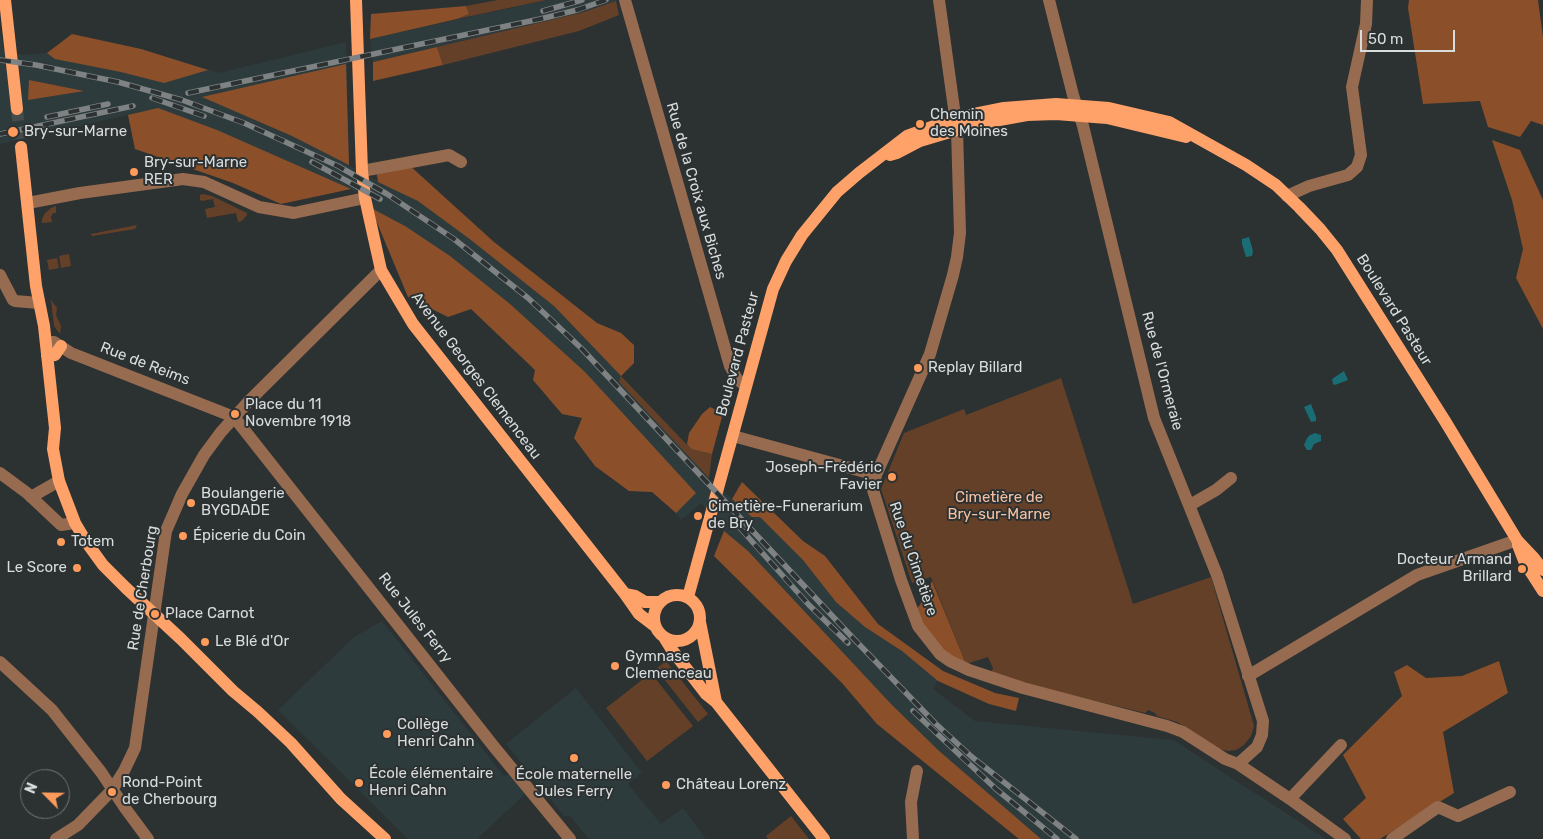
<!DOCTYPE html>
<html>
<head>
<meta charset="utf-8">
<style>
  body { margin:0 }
  #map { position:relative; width:1543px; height:839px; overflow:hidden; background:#2c3132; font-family:Rubik,sans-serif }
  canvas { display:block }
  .north { position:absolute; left:20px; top:769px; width:50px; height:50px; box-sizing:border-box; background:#2c3132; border:1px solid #717576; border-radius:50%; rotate:293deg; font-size:14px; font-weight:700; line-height:20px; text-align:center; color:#d9dcdd }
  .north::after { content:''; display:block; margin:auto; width:18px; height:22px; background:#ff9b5b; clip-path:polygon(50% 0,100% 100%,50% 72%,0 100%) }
  .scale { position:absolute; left:1360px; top:30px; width:95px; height:22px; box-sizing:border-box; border:2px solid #d9dcdd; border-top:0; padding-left:6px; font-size:15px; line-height:18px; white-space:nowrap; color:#d9dcdd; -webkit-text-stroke:4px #2c3132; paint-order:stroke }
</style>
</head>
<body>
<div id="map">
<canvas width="1543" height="839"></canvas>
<div class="north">N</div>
<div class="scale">50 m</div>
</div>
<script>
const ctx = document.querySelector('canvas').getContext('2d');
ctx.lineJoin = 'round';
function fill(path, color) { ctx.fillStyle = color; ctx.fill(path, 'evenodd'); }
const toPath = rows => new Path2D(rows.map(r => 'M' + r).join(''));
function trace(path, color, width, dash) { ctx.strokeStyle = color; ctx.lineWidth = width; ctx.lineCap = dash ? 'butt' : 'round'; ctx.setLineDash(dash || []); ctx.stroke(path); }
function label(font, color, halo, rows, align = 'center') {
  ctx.font = font + ' Rubik,sans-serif'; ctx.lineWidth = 4; ctx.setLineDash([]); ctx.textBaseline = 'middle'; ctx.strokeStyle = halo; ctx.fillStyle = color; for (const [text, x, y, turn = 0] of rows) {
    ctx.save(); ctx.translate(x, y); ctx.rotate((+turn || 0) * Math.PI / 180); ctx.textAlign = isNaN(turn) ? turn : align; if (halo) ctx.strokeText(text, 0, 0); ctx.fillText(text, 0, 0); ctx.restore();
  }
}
fill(toPath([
  [546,0,618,0,584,12,373,62,370,39],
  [0,30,4,52,25,55,47,53,72,34,141,49,219,73,346,42,349,165,378,181,408,164,554,306,691,449,712,454,709,478,732,499,742,482,805,543,825,556,878,624,943,671,933,689,975,721,1173,740,1326,839,1019,839,877,724,842,683,714,556,724,531,701,503,681,520,672,509,652,492,629,491,595,466,574,438,582,418,562,414,533,380,535,370,471,309,448,317,408,297,366,198,351,189,281,204,233,183,135,149,128,115,0,144],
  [382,621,504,776,509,774,526,793,477,839,408,839,278,710,354,637],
  [576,688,642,773,628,784,661,824,683,808,706,839,589,839,570,816,564,816,506,744]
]), '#2e3b3d');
fill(toPath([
  [498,0,546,0,457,19,469,14,466,6],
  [616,1,619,15,579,31,443,65,437,47,584,12],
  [203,194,212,196,247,213,247,215,242,221,238,222,236,213,207,218,205,209,215,207,213,199,202,201,200,200,200,195],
  [56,206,56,213,53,213,51,217,52,222,42,223,42,219,45,213,51,208],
  [137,225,135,229,92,236,91,234],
  [69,254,71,266,61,268,59,256],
  [57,258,59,268,49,270,47,260],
  [51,300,57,308,56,315,61,326,60,334,54,326],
  [621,376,691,449,712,454,709,478,619,382],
  [1061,378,1133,604,1211,577,1254,726,1251,736,1244,745,1236,750,1228,751,1219,749,1177,722,1157,716,1155,713,1148,710,1145,713,1022,683,991,674,993,668,988,657,966,664,931,577,912,583,881,489,904,433,964,409,966,415],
  [666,661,708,714,698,722,656,669],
  [651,673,693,726,647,761,606,708],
  [791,816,809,839,768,839,766,836]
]), '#654028');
fill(toPath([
  [1409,0,1538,0,1543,37,1543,125,1531,121,1520,137,1488,127,1480,101,1423,104,1408,8],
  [466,6,469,14,457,19,370,39,371,14],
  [72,34,141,49,208,70,164,83,121,72,55,59,47,53],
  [437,47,443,65,373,81,373,62],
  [346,64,349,165,292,136,202,97],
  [29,80,84,91,28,100],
  [158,108,217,130,351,189,281,204,233,183,135,149,128,115],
  [1492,140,1520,150,1543,200,1543,329,1516,278,1523,249,1512,200],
  [408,164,494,242,554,289,597,323,621,333,634,345,634,363,621,376,554,306,471,240,418,201,378,182,376,169],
  [371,208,405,226,450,256,510,304,585,372,696,493,676,513,652,492,629,491,595,466,574,438,582,418,562,414,533,380,535,370,471,309,448,317,408,297],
  [710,407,723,413,712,454,691,449,687,444,689,433,702,414],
  [742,482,803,541,825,556,878,624,943,671,995,693,1019,698,1016,711,989,704,938,681,902,651,865,627,836,602,803,560,760,517,752,517,732,499],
  [724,531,748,551,891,704,938,750,1041,839,1019,839,877,724,842,683,714,556],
  [932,581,966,664,947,656,913,613,920,605],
  [1499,661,1508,693,1443,732,1454,793,1380,839,1361,839,1343,819,1366,798,1343,755,1402,696,1394,672,1407,665,1426,678,1462,676]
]), '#8b502a');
fill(toPath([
  [1249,237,1253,251,1252,256,1246,257,1242,244,1242,239],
  [1344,371,1348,380,1335,385,1333,384,1332,379],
  [1311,404,1316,417,1316,421,1311,422,1304,407],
  [1315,433,1321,435,1321,441,1314,444,1311,450,1307,450,1304,445,1307,438,1310,435]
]), '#1a6d75');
trace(toPath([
  [17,109,21,147]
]), '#464b4c', 12, [12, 6]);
trace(toPath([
  [625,0,730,366,737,379,746,386],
  [939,0,957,130,960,233,957,257,953,275,930,354,876,475,873,490,901,580,918,626,940,654,950,661,969,670,1023,688,1167,726,1183,732,1225,759,1238,764,1290,799,1345,839],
  [1049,0,1073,95,1083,126,1154,418,1217,575,1263,721,1262,735,1257,747,1238,764],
  [362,171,449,155,461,162],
  [1287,196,1309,186,1348,175,1357,167,1361,155,1352,87,1366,24,1367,0],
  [28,203,80,193,183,179,204,182,259,207,294,213,365,198],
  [0,275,13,300,15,301,39,303],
  [46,342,54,342,71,353,234,417,495,748,570,839],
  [733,436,876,475],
  [0,473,27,493,61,525,75,523],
  [31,497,59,481],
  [1190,505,1216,490,1231,478],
  [0,662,52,710,101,772,125,808,148,839],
  [1248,676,1417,575,1517,540],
  [1290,799,1341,745],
  [56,839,78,825,112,790,124,771,135,748,166,531,182,494,204,455,221,432,249,401,381,270],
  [913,839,911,802,917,771],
  [1392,839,1438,807,1458,816,1510,792]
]), '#976b50', 12);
trace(toPath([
  [5,0,17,109],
  [356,0,362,171,365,198,381,270,413,324,625,594,639,614,656,627],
  [21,147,36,286,44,326,55,428,53,449,59,481,75,523,87,543,103,565,126,588,181,639,233,691,258,712,291,743,341,799,385,839],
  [890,155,897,153,920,141,977,124,1027,115,1056,114,1107,118,1186,137],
  [47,356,55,355,61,346],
  [1518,545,1525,563,1543,591],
  [625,594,635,596,645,602,660,602],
  '654 618a23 23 0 1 1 46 0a23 23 0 1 1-46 0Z',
  [688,597,773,289,786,261,802,235,837,192,859,173,907,136,940,124,974,114,1004,108,1056,104,1109,108,1169,122,1246,165,1276,185,1299,207,1320,229,1337,250,1445,421,1517,540,1534,558,1543,570],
  [700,622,716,702],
  [664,637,672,650,706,694,716,702,824,839]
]), '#ffa269', 12);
const rail = toPath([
  [543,11,582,0],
  [0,60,36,65,118,82,182,100,244,123,338,166,387,194,454,239,528,298,581,348,853,638,936,724,972,757,1076,839],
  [188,93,540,19,577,10,606,0],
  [152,98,204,116],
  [47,117,108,104],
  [0,134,133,106],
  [312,162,380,199],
  [740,528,809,605,848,643],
  [913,711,996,789,1057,839]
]);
trace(rail, '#7e8283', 5.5);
trace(rail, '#2c3132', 4, [11]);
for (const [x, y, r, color] of [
  [920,124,5,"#ff9b5b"],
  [13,132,6,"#ff9b5b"],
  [134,172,5,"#ff9b5b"],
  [918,368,5,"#ff9b5b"],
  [235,414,5,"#ff9b5b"],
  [892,477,5,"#ff9b5b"],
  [191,503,5,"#ff9b5b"],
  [698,516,5,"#ff9b5b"],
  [183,536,5,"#ff9b5b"],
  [61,542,5,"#ff9b5b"],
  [77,568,5,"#ff9b5b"],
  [1522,569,5,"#ff9b5b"],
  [155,614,5,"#ff9b5b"],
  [205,642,5,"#ff9b5b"],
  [615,666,5,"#ff9b5b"],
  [387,734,5,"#ff9b5b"],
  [574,758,5,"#ff9b5b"],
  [359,783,5,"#ff9b5b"],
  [666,785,5,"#ff9b5b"],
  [112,792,5,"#ff9b5b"]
]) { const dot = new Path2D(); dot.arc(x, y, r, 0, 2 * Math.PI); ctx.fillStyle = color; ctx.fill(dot); trace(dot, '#2c3132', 2); }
label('15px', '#d9dcdd', '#2c3132', [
  ["Chemin",930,115],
  ["des Moines",930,132],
  ["Bry-sur-Marne",24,132],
  ["Bry-sur-Marne",144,163],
  ["RER",144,180],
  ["Replay Billard",928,368],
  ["Place du 11",245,405],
  ["Novembre 1918",245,422],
  ["Joseph-Frédéric",882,468,"right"],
  ["Favier",882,485,"right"],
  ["Boulangerie",201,494],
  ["BYGDADE",201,511],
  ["Cimetière-Funerarium",708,507],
  ["de Bry",708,524],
  ["Épicerie du Coin",193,536],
  ["Totem",71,542],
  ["Docteur Armand",1512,560,"right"],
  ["Brillard",1512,577,"right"],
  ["Le Score",67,568,"right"],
  ["Place Carnot",165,614],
  ["Le Blé d'Or",215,642],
  ["Gymnase",625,657],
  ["Clemenceau",625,674],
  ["Collège",397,725],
  ["Henri Cahn",397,742],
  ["École élémentaire",369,774],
  ["Henri Cahn",369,791],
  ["École maternelle",574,775,"center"],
  ["Jules Ferry",574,792,"center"],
  ["Rond-Point",122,783],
  ["de Cherbourg",122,800],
  ["Château Lorenz",676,785]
], 'left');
label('15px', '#d9dcdd', '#2c3132', [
  ["Rue de la Croix aux Biches",696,191,74],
  ["Boulevard Pasteur",1394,310,58],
  ["Boulevard Pasteur",738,354,-75],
  ["Rue de Reims",145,364,21],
  ["Rue de l'Ormeraie",1162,371,75],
  ["Avenue Georges Clemenceau",476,376,53],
  ["Rue du Cimetière",913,559,71],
  ["Rue de Cherbourg",143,588,-81],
  ["Rue Jules Ferry",415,618,52]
]);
label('15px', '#f6c0a1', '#2c3132', [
  ["Cimetière de",999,498],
  ["Bry-sur-Marne",999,515]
]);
</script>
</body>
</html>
